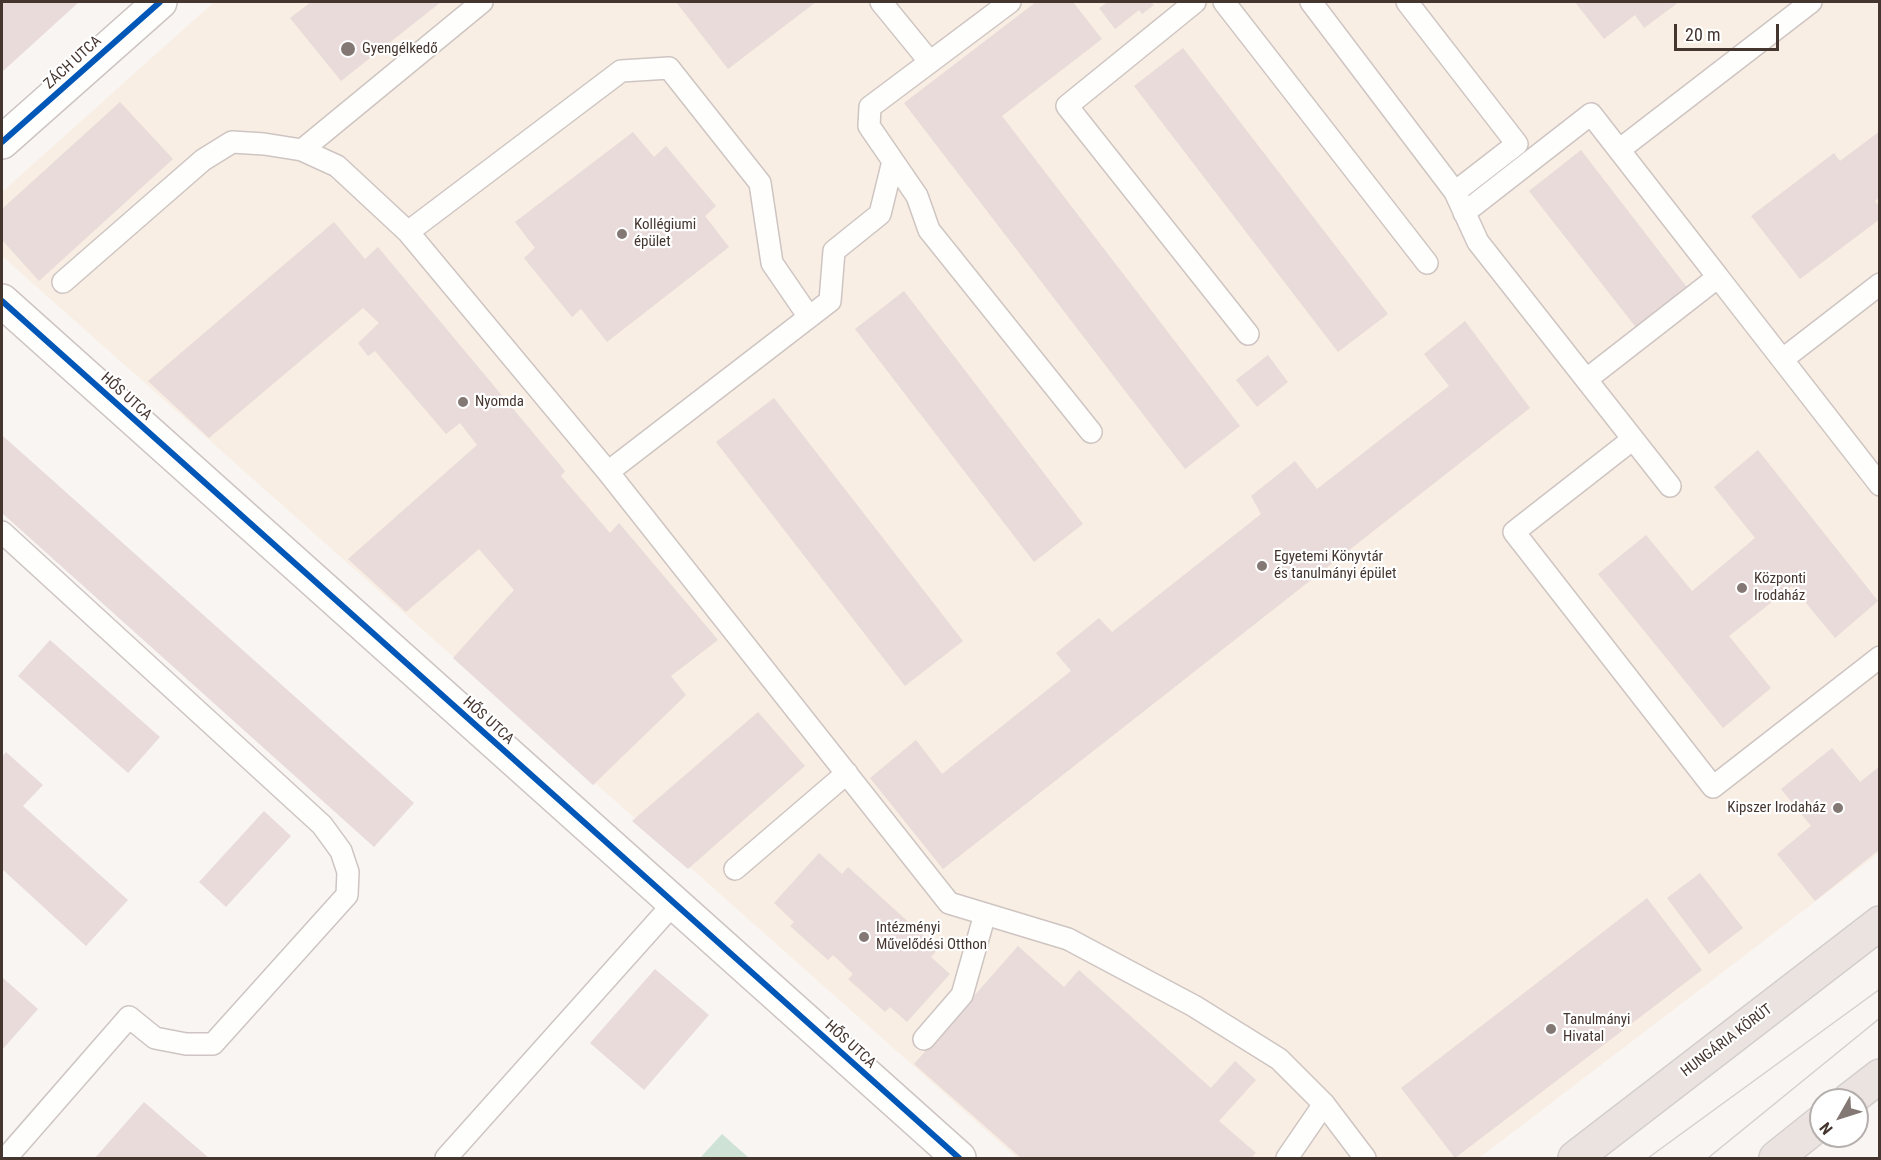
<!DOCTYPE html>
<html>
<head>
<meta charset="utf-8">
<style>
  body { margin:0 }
  #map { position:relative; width:1881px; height:1160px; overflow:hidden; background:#f8f5f3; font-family:"Roboto Condensed",sans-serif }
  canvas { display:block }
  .frame { position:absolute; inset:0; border:3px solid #44352f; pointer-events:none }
  .north { position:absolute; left:1809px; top:1088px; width:60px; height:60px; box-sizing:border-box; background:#fff; border:2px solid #b4aeac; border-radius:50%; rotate:231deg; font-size:16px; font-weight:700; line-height:24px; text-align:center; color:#44352f }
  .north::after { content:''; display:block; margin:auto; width:21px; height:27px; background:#837874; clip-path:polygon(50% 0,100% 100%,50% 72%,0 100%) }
  .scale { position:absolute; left:1674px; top:24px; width:105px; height:27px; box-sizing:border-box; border:3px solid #44352f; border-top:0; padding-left:8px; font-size:18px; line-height:21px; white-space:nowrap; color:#44352f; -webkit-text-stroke:4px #fff; paint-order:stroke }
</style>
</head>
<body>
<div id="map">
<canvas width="1881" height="1160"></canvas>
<div class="frame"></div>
<div class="north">N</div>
<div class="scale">20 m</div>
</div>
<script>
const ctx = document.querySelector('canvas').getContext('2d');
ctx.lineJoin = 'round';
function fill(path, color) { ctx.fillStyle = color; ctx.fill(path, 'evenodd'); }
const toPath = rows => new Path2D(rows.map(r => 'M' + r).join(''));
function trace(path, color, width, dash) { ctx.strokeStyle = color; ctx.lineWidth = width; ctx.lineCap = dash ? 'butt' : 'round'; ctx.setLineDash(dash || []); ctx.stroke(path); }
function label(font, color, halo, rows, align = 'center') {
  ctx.font = font + ' "Roboto Condensed",sans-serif'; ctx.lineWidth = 4.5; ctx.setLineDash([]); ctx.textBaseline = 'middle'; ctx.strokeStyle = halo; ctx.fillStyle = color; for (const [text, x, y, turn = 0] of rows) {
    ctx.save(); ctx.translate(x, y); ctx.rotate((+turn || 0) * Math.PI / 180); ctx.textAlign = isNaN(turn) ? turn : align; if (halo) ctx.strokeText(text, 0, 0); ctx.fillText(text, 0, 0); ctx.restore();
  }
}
fill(toPath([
  [214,2,1879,2,1879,853,1479,1158,1017,1158,2,256,2,192]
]), '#f9eee3');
fill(toPath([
  [722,1134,749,1158,700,1158]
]), '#cfe2d6');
fill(toPath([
  [2,2,79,2,2,72],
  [311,2,441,2,341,81,290,18],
  [676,2,816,2,728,69],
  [1036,2,1073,2,1102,39,1002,116,1240,426,1185,469,904,103],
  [1108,2,1151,2,1154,5,1142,14,1139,10,1115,29,1099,8],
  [1575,2,1679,2,1644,28,1635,15,1604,39],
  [1183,48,1388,314,1338,352,1134,86],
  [120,102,173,159,39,281,2,240,2,209],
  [1880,131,1880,197,1875,201,1880,207,1880,219,1800,279,1751,216,1834,153,1840,161],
  [633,132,654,157,666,146,716,206,705,216,729,247,607,342,581,309,572,317,524,258,535,248,515,222],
  [1581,150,1689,290,1638,330,1529,191],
  [334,222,365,259,378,247,565,471,561,476,610,533,619,523,718,640,671,676,686,695,593,785,453,658,514,590,479,549,406,612,348,559,477,445,460,423,446,434,375,351,368,356,358,343,379,323,363,308,209,438,148,381],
  [904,291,1083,524,1034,562,855,329],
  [1465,321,1530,408,943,869,870,778,916,740,942,774,1071,671,1056,653,1099,618,1112,632,1261,514,1251,496,1295,461,1317,489,1449,386,1424,354],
  [1268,355,1288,382,1257,407,1236,380],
  [774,398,963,641,905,686,716,442],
  [3,436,414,803,374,847,2,513,2,438],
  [1758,450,1878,601,1835,638,1792,586,1729,636,1771,688,1723,728,1598,574,1646,535,1692,591,1755,538,1714,487],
  [50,640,160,737,128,773,18,676],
  [758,712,805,766,688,869,632,821],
  [1832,748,1860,782,1880,766,1880,849,1815,901,1777,854,1811,826,1781,789],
  [6,752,43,785,23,806,128,900,86,946,2,869,2,757],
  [264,811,291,836,226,907,199,882],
  [819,853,842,874,848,867,938,949,931,957,950,974,907,1022,890,1007,885,1012,848,979,853,974,833,955,828,960,790,926,794,922,774,903],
  [1700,873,1743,928,1709,954,1667,898],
  [1647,898,1702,970,1455,1158,1401,1088],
  [1018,946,1064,987,1079,970,1211,1088,1235,1061,1256,1080,1219,1121,1256,1153,1251,1158,1021,1158,914,1064],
  [655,969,709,1015,644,1090,590,1043],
  [2,977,38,1009,2,1050],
  [144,1102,209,1158,95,1158]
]), '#e9dbd9');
const lane = toPath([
  [881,2,930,62],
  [1010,2,870,107,869,126,917,196,929,230,1091,432],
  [1195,2,1067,106,1248,334],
  [1224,2,1427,263],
  [1311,2,1455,192,1478,242,1670,486],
  [1407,2,1517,144,1455,192],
  [302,150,482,2],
  [1619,150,1811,2],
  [893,161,880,214,834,251,830,301,608,472,949,903,1068,939,1194,1006,1279,1059,1324,1104,1365,1158],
  [1464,213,1591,114,1718,277,1587,379],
  [408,232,621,71,669,68,760,183,772,263,809,317],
  [1718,277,1880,485],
  [63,282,203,160,232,142,264,144,302,150,337,166,408,232,608,472],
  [1783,359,1880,284],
  [1633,439,1514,532,1713,787,1880,657],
  [2,532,322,825,341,851,348,872,347,895,213,1044,186,1044,155,1038,129,1017,6,1158],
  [735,869,847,773],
  [924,1039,962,995,985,914],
  [446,1158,674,903],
  [1287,1158,1324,1104]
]);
const street = toPath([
  [2,142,160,2],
  [2,301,959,1158]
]);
const primary = toPath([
  [1849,1100,1880,1076],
  [1575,1158,1880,923],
  [1776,1158,1821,1122]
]);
trace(lane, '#cec5c2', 24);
trace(street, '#cec5c2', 36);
trace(primary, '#d4cfcd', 36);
trace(lane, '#fefefd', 21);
trace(street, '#fefefd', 33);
trace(primary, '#ebe3df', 33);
trace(toPath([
  [1648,1158,1880,989],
  [1708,1158,1880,1018]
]), '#d3d0cf', 1.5);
trace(toPath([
  [2,142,160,2],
  [2,301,959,1158]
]), '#0057b8', 6);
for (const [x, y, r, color] of [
  [348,49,8,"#837874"],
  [622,234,6,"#837874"],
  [463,402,6,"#837874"],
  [1262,566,6,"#837874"],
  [1742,588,6,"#837874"],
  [1838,808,6,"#837874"],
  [864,937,6,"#837874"],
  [1551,1029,6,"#837874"]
]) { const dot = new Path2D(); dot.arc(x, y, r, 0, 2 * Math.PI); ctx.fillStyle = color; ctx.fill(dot); trace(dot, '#fff', 2); }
label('15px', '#44352f', '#fff', [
  ["Gyengélkedő",362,49],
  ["Kollégiumi",634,225],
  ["épület",634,242],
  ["Nyomda",475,402],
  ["Egyetemi Könyvtár",1274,557],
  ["és tanulmányi épület",1274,574],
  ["Központi",1754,579],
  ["Irodaház",1754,596],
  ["Kipszer Irodaház",1826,808,"right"],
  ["Intézményi",876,928],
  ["Művelődési Otthon",876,945],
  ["Tanulmányi",1563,1020],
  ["Hivatal",1563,1037]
], 'left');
label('15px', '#44352f', '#fff', [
  ["ZÁCH UTCA",73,63,-42],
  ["HŐS UTCA",126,397,42],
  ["HŐS UTCA",488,721,42],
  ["HUNGÁRIA KÖRÚT",1727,1041,-37],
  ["HŐS UTCA",850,1045,42]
]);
</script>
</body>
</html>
